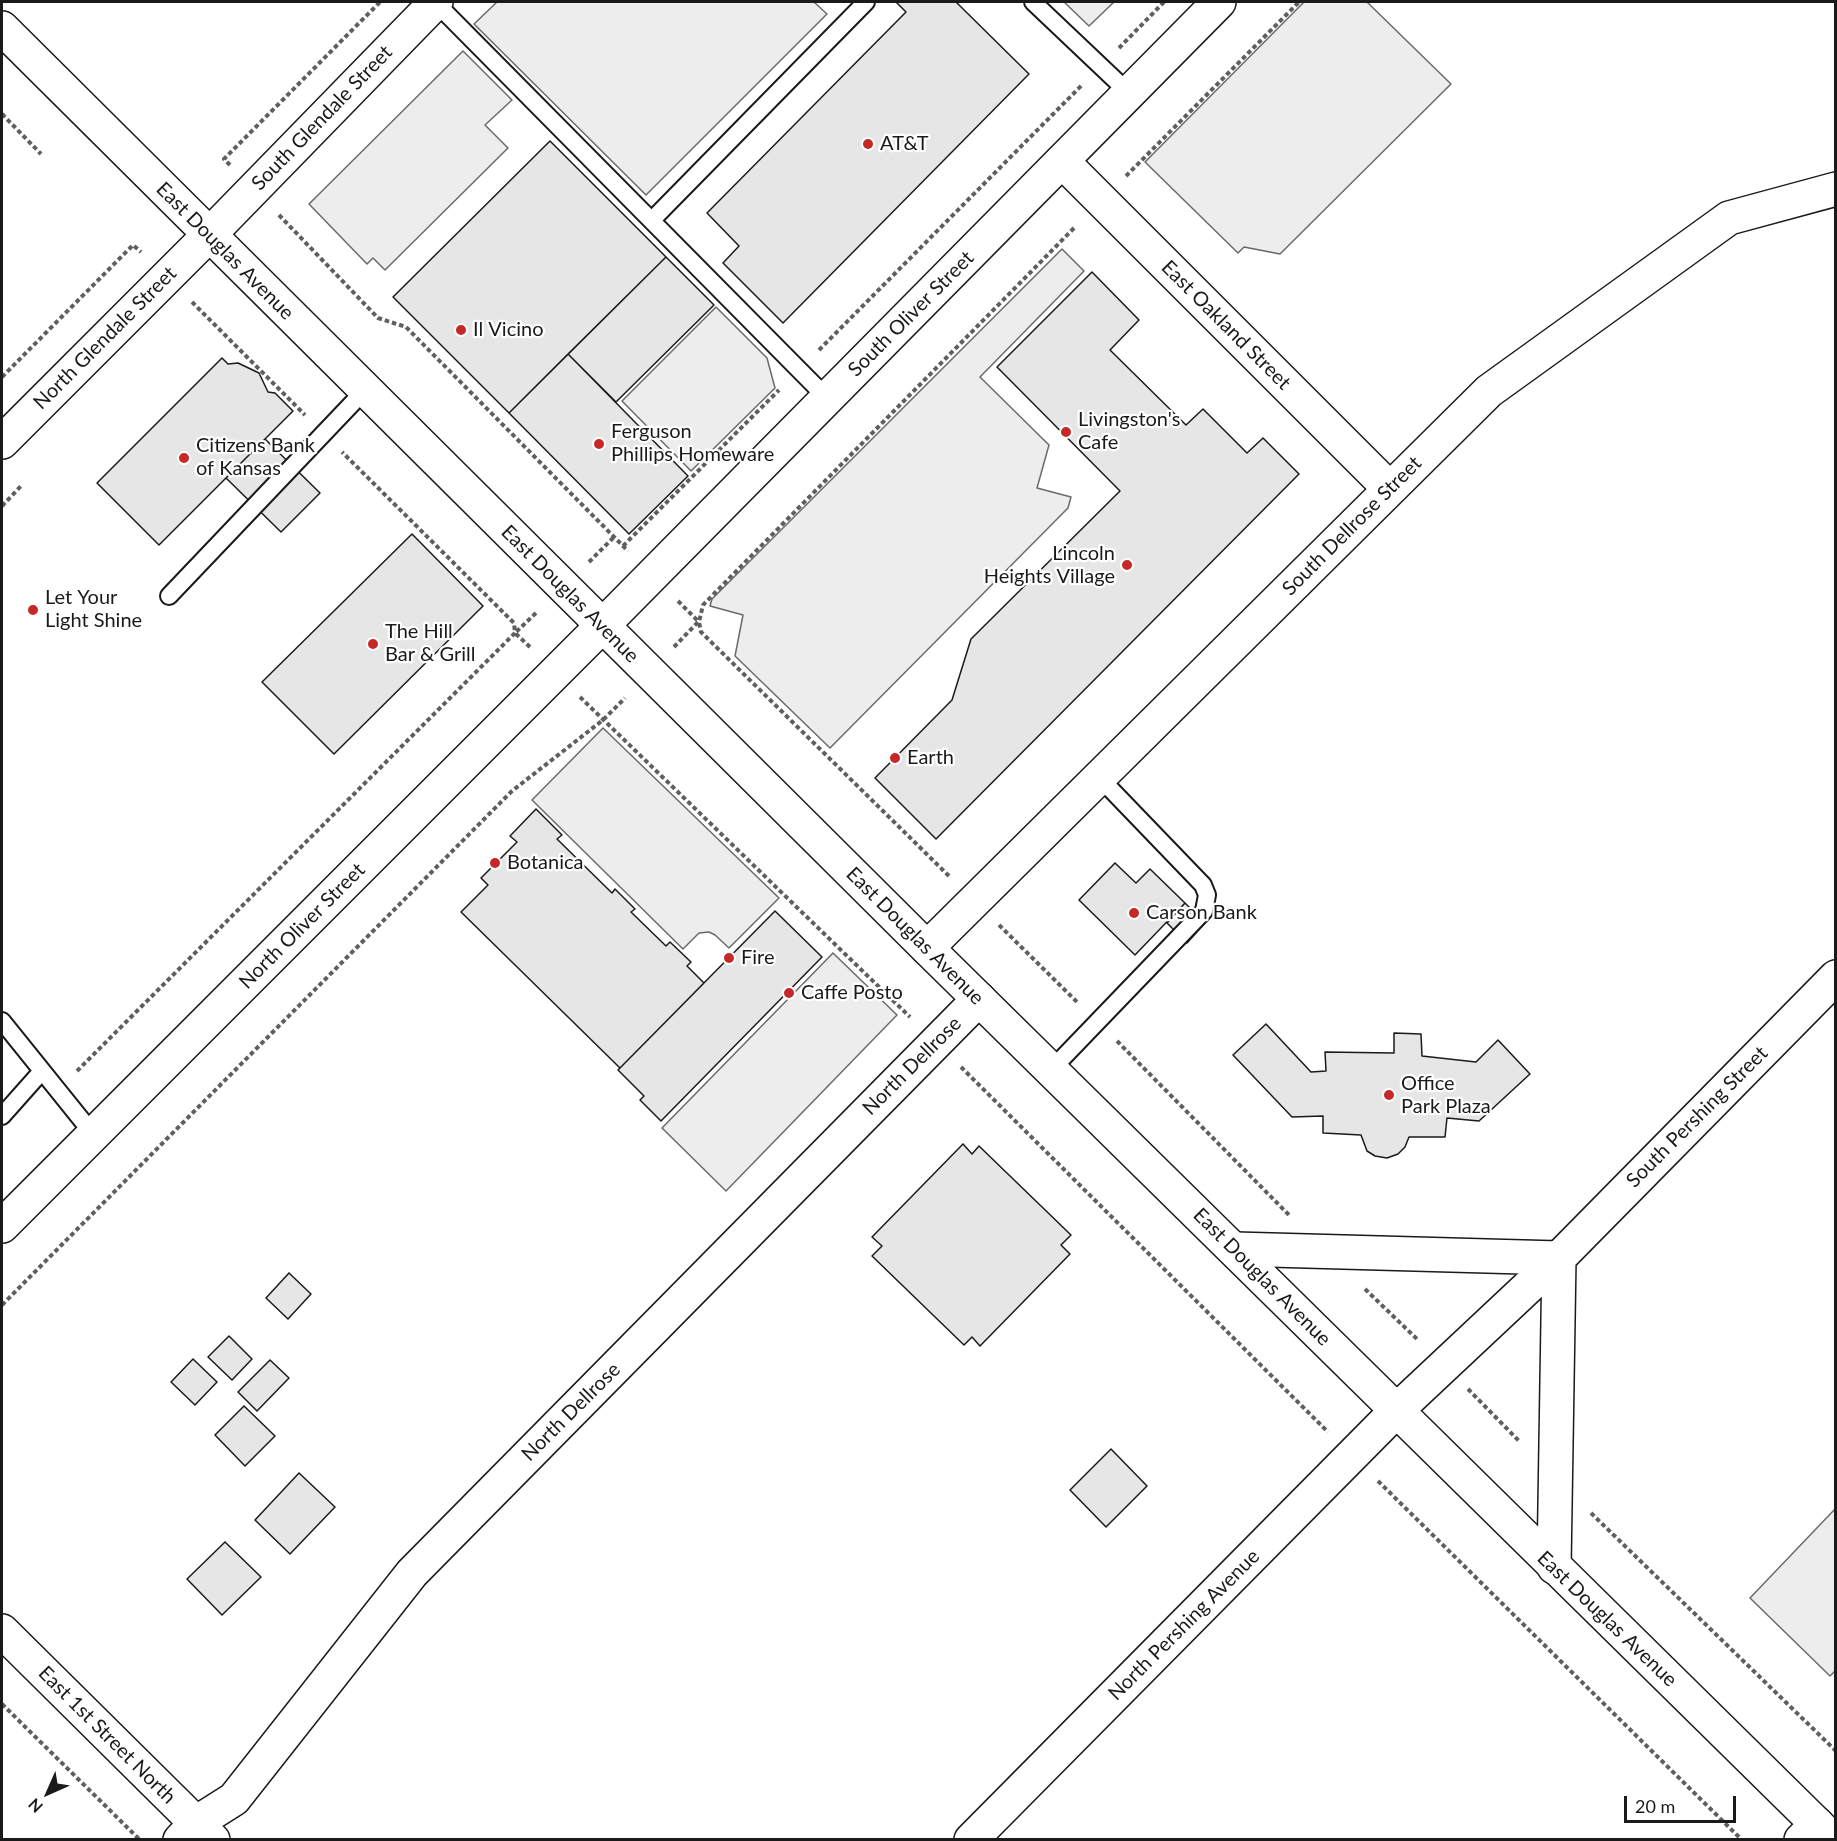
<!DOCTYPE html>
<html>
<head>
<meta charset="utf-8">
<style>
  body { margin:0 }
  #map { position:relative; width:1837px; height:1841px; overflow:hidden; background:#fff; font-family:Lato,sans-serif }
  canvas { display:block }
  .frame { position:absolute; inset:0; border:3px solid #1a1a1a; pointer-events:none }
  .north { position:absolute; left:18px; top:1763px; width:60px; height:60px; -webkit-text-stroke:4px #fff; paint-order:stroke; rotate:225deg; font-size:16px; font-weight:700; line-height:24px; text-align:center; color:#1a1a1a }
  .north::after { content:''; display:block; margin:auto; width:21px; height:27px; background:#1a1a1a; clip-path:polygon(50% 0,100% 100%,50% 72%,0 100%) }
  .scale { position:absolute; left:1624px; top:1796px; width:112px; height:27px; box-sizing:border-box; border:3px solid #1a1a1a; border-top:0; padding-left:8px; font-size:18px; line-height:21px; white-space:nowrap; color:#1a1a1a; -webkit-text-stroke:4px #fff; paint-order:stroke }
</style>
</head>
<body>
<div id="map">
<canvas width="1837" height="1841"></canvas>
<div class="frame"></div>
<div class="north">N</div>
<div class="scale">20 m</div>
</div>
<script>
const ctx = document.querySelector('canvas').getContext('2d');
ctx.lineJoin = 'round';
function fill(path, color) { ctx.fillStyle = color; ctx.fill(path, 'evenodd'); }
const toPath = rows => new Path2D(rows.map(r => 'M' + r).join(''));
function trace(path, color, width, dash) { ctx.strokeStyle = color; ctx.lineWidth = width; ctx.lineCap = dash ? 'butt' : 'round'; ctx.setLineDash(dash || []); ctx.stroke(path); }
function label(font, color, halo, rows, align = 'center') {
  ctx.font = font + ' Lato,sans-serif'; ctx.lineWidth = 4.5; ctx.setLineDash([]); ctx.textBaseline = 'middle'; ctx.strokeStyle = halo; ctx.fillStyle = color; for (const [text, x, y, turn = 0] of rows) {
    ctx.save(); ctx.translate(x, y); ctx.rotate((+turn || 0) * Math.PI / 180); ctx.textAlign = isNaN(turn) ? turn : align; if (halo) ctx.strokeText(text, 0, 0); ctx.fillText(text, 0, 0); ctx.restore();
  }
}
const built = toPath([
  [497,2,814,2,827,14,646,195,474,24,497,2],
  [1064,2,1114,2,1089,26,1064,2],
  [1304,2,1367,2,1451,84,1280,254,1244,247,1238,253,1145,162,1304,2],
  [463,51,512,100,485,125,508,148,385,270,373,258,367,264,309,204,463,51],
  [1062,249,1084,271,980,377,1049,445,1037,488,1071,497,1068,508,830,748,735,656,743,615,710,606,712,599,1062,249],
  [716,307,767,358,775,388,691,471,622,401,716,307],
  [603,728,779,898,729,948,715,935,709,932,699,933,683,949,532,800,603,728],
  [833,953,897,1015,726,1191,662,1128,833,953],
  [1835,1509,1836,1670,1830,1676,1750,1598,1835,1509]
]);
fill(built, '#ededed');
trace(built, '#6a6a6a', 1.5);
const building = toPath([
  [896,2,956,2,1029,74,783,323,723,263,739,246,707,213,906,12,896,2],
  [550,141,666,257,509,413,393,297,550,141],
  [666,257,714,305,616,402,568,354,666,257],
  [1092,272,1139,320,1110,350,1186,425,1203,409,1247,453,1263,438,1299,474,936,839,875,778,952,700,971,639,1120,491,997,367,1092,272],
  [568,354,688,476,629,534,509,413,568,354],
  [222,358,228,364,238,363,259,373,268,392,275,393,293,411,159,545,97,483,222,358],
  [265,439,320,493,281,532,226,478,265,439],
  [412,534,483,606,334,754,262,682,412,534],
  [536,809,562,835,557,839,612,893,615,889,635,909,631,912,666,946,670,942,691,962,687,966,704,983,620,1068,461,912,488,885,481,878,517,842,510,836,536,809],
  [1115,863,1136,883,1150,869,1185,903,1135,955,1079,900,1115,863],
  [1185,903,1205,923,1187,943,1167,923,1185,903],
  [775,911,822,957,661,1121,640,1100,644,1096,618,1070,775,911],
  [1266,1024,1311,1072,1326,1071,1325,1052,1394,1053,1394,1033,1421,1034,1422,1056,1476,1062,1498,1040,1530,1074,1479,1121,1447,1118,1445,1137,1409,1137,1405,1147,1398,1154,1387,1158,1375,1156,1367,1151,1361,1135,1323,1133,1323,1116,1292,1117,1233,1055,1266,1024],
  [963,1144,972,1154,979,1146,1071,1235,1061,1245,1070,1254,980,1346,972,1337,964,1345,872,1256,882,1246,872,1237,963,1144],
  [289,1273,311,1294,288,1319,266,1298,289,1273],
  [229,1336,252,1359,232,1380,208,1357,229,1336],
  [193,1359,217,1382,195,1405,171,1382,193,1359],
  [270,1360,289,1378,257,1411,238,1392,270,1360],
  [244,1406,275,1436,245,1466,215,1435,244,1406],
  [1111,1449,1147,1486,1106,1527,1070,1490,1111,1449],
  [299,1473,335,1507,290,1554,255,1520,299,1473],
  [225,1542,261,1577,222,1615,187,1579,225,1542]
]);
fill(building, '#e6e6e6');
trace(building, '#1a1a1a', 1.5);
const lane = toPath([
  [435,2,827,398],
  [1033,2,1129,93],
  [652,220,866,2],
  [169,596,365,390],
  [2,1021,93,1134],
  [1051,1070,1204,911,1207,895,1203,885,1099,777],
  [2,1116,42,1071]
]);
const street = toPath([
  [1062,161,1390,489],
  [2,442,209,235,436,2],
  [927,948,1489,391,1729,218,1836,189],
  [1235,1249,1559,1258,1554,1567],
  [180,1840,196,1823,234,1799,412,1573,979,999],
  [971,1840,1397,1410,1559,1258,1836,977],
  [1801,1840,1817,1824]
]);
const secondary = toPath([
  [2,28,927,948,1833,1840],
  [2,1226,602,626,1219,2],
  [2,1631,213,1840]
]);
trace(lane, '#1a1a1a', 20);
trace(street, '#1a1a1a', 36);
trace(secondary, '#1a1a1a', 36);
trace(toPath([
  [1119,48,1164,2],
  [2,114,41,154],
  [230,165,224,159,380,2],
  [1126,176,1299,2],
  [279,215,378,318,406,327,628,551],
  [192,302,305,415],
  [819,350,1082,85],
  [2,377,133,245,141,252],
  [2,506,22,485],
  [623,546,779,390],
  [589,562,614,537],
  [678,601,699,622],
  [530,647,515,633,538,611],
  [674,647,698,622],
  [580,697,910,1017],
  [949,876,701,632,699,622,703,605,1076,226],
  [999,925,1077,1002],
  [1117,1041,1289,1215],
  [961,1067,1328,1432],
  [77,1071,515,633,514,623,342,452],
  [1365,1289,1418,1340],
  [2,1305,512,791,603,720,625,698],
  [1468,1389,1520,1442],
  [1378,1481,1742,1840],
  [1591,1513,1836,1751],
  [2,1704,140,1840]
]), '#5f5f5f', 4, [4.5, 3]);
trace(lane, '#fff', 16);
trace(street, '#fff', 33);
trace(secondary, '#fff', 33);
for (const [x, y, r, color] of [
  [868,144,6,"#c62828"],
  [461,330,6,"#c62828"],
  [1066,432,6,"#c62828"],
  [599,444,6,"#c62828"],
  [184,458,6,"#c62828"],
  [1127,565,6,"#c62828"],
  [33,610,6,"#c62828"],
  [373,644,6,"#c62828"],
  [895,758,6,"#c62828"],
  [495,863,6,"#c62828"],
  [1134,913,6,"#c62828"],
  [729,958,6,"#c62828"],
  [789,993,6,"#c62828"],
  [1389,1095,6,"#c62828"]
]) { const dot = new Path2D(); dot.arc(x, y, r, 0, 2 * Math.PI); ctx.fillStyle = color; ctx.fill(dot); trace(dot, '#fff', 2); }
label('20px', '#1a1a1a', '#fff', [
  ["South Glendale Street",322,118,-46],
  ["East Douglas Avenue",225,251,45],
  ["South Oliver Street",911,314,-45],
  ["East Oakland Street",1226,325,45],
  ["North Glendale Street",105,338,-45],
  ["South Dellrose Street",1352,526,-45],
  ["East Douglas Avenue",570,594,45],
  ["North Oliver Street",302,926,-45],
  ["East Douglas Avenue",915,936,45],
  ["North Dellrose",912,1066,-45],
  ["South Pershing Street",1697,1117,-45],
  ["East Douglas Avenue",1262,1277,45],
  ["North Dellrose",571,1412,-45],
  ["East Douglas Avenue",1607,1619,44],
  ["North Pershing Avenue",1184,1625,-45],
  ["East 1st Street North",107,1735,45]
]);
label('20px', '#1a1a1a', '#fff', [
  ["AT&T",880,144],
  ["Il Vicino",473,330],
  ["Livingston's",1078,420],
  ["Cafe",1078,443],
  ["Ferguson",611,432],
  ["Phillips Homeware",611,455],
  ["Citizens Bank",196,446],
  ["of Kansas",196,469],
  ["Lincoln",1115,554,"right"],
  ["Heights Village",1115,577,"right"],
  ["Let Your",45,598],
  ["Light Shine",45,621],
  ["The Hill",385,632],
  ["Bar & Grill",385,655],
  ["Earth",907,758],
  ["Botanica",507,863],
  ["Carson Bank",1146,913],
  ["Fire",741,958],
  ["Caffe Posto",801,993],
  ["Office",1401,1084],
  ["Park Plaza",1401,1107]
], 'left');
</script>
</body>
</html>
